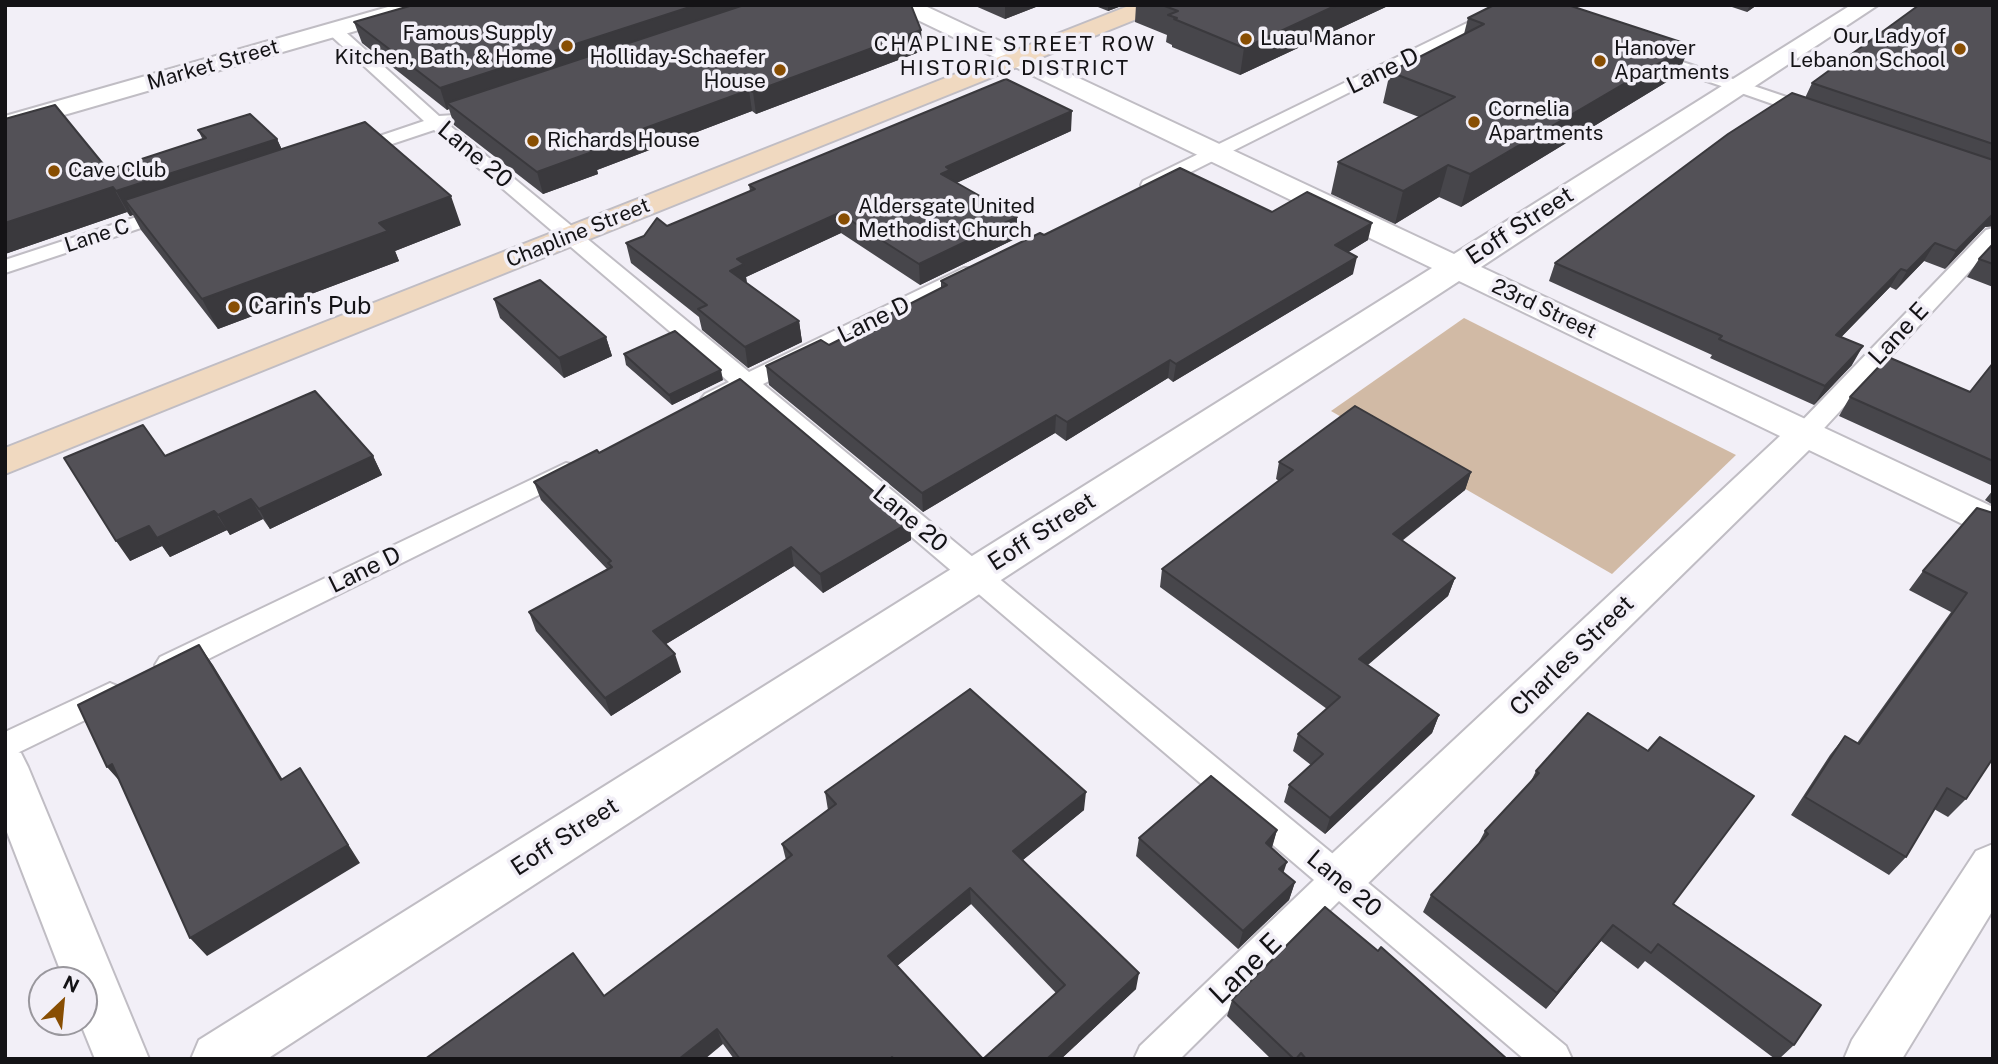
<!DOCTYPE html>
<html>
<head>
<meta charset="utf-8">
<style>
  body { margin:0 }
  #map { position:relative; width:1998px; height:1064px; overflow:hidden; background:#f2eff7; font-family:"Public Sans",sans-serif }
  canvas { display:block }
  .frame { position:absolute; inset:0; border:7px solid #141316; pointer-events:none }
  .north { position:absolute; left:28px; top:966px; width:70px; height:70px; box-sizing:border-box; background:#f2eff7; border:2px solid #99979d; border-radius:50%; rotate:26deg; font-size:19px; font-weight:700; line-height:28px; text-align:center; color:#141316 }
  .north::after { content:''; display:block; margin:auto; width:24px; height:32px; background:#884e03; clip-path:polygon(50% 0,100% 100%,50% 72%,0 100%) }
</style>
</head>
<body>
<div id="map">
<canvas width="1998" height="1064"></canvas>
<div class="frame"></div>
<div class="north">N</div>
</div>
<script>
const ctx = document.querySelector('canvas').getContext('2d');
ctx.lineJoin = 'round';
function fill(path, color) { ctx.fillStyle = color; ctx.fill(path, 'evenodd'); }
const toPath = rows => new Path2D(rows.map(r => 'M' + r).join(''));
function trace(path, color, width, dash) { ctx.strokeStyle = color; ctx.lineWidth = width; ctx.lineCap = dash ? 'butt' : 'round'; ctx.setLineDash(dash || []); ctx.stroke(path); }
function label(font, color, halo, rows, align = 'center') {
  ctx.font = font + ' "Public Sans",sans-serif'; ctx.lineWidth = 7; ctx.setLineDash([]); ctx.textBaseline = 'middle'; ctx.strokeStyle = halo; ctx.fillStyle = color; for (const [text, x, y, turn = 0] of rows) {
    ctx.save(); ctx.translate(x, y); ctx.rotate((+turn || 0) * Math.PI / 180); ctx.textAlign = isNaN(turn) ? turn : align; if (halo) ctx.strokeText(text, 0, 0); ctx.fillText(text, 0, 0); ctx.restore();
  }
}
fill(toPath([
  [1464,318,1736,455,1612,574,1331,411]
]), '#d1baa5');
const lane = toPath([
  [1504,5,1523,5,1157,189,1143,189,1141,185,1143,181,1504,5],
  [334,25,340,27,439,116,455,115,458,119,449,125,749,372,964,268,978,268,981,272,978,276,763,384,1566,1046,1572,1059,1524,1059,1339,901,1180,1059,1134,1059,1140,1046,1314,880,743,393,721,404,713,406,705,404,701,399,705,394,729,382,434,130,359,155,347,155,344,151,347,147,424,121,328,33,326,30,328,27,334,25],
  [1647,50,1819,108,1822,112,1813,117,1807,116,1641,58,1639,55,1647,50],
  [170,206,180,212,177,216,5,273,5,260,170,206],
  [1993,228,1993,246,1814,439,1805,441,1796,439,1793,433,1796,427,1986,230,1993,228],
  [566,463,575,465,578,471,575,477,180,673,170,676,160,673,155,665,160,657,566,463],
  [110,683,120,687,125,695,120,703,5,759,5,732,110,683]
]);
const street = toPath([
  [395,5,431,5,428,10,5,132,5,116,395,5],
  [894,5,923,5,1454,254,1851,5,1878,5,1481,267,1993,507,1993,536,1979,532,1809,450,1356,895,1339,901,1322,895,1314,879,1322,863,1780,436,1459,281,267,1059,191,1059,199,1040,1432,268,897,10,894,5],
  [5,748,21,753,28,767,149,1059,95,1059,80,1022,84,1022,84,980,64,980,5,827,5,748],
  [1993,844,1993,910,1902,1059,1844,1059,1852,1040,1976,851,1993,844]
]);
const secondary = toPath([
  [1131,5,1162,5,1159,10,5,474,5,448,1131,5]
]);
trace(lane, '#c0bdc4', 4);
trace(street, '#c0bdc4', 4);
trace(secondary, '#c0bdc4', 4);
fill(lane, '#fff');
fill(street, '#fff');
fill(secondary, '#f0d9c0');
fill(toPath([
  [973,5,1041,5,1005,19],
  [1093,5,1124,5,1108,11],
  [1136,5,1390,5,1240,75,1172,47,1172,45,1166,42,1167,35,1135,22],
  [1726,5,1757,5,1747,12],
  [1993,5,1993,226,1985,227,1945,269,1924,261,1896,290,1890,287,1841,337,1852,365,1814,405,1710,358,1712,355,1549,281,1555,263,1805,98,1812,83],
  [1468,18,1678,75,1461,207,1439,197,1395,224,1331,194,1338,162,1419,117,1383,103,1390,72,1464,34],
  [354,22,921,30,922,51,756,114,752,111,597,170,598,174,543,194,454,125,449,109,447,110,362,43],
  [198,130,277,139,282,150,461,225,395,251,399,261,218,329,141,230,133,215,130,216,127,212,5,254,108,170,203,140],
  [1071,131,956,183,1017,238,920,285,841,233,746,277,747,283,799,321,802,342,748,368,702,330,699,317,631,263,626,243,750,191,749,185],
  [1272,212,1368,240,1348,252,1353,274,1173,382,1168,378,1066,441,1055,433,923,512,769,385,766,366,829,345,941,288,941,281,1044,235],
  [1993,244,1993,287,1967,277,1979,259],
  [494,299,606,337,612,356,564,378,500,318],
  [624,354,723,380,672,405,626,365],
  [1993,363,1993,486,1839,416,1850,397,1970,392],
  [599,453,910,522,911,540,823,593,794,566,666,644,681,672,611,716,536,631,529,612,607,569,541,500,534,482],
  [165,456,373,456,382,475,270,529,263,519,230,535,227,530,170,557,162,546,130,561],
  [1279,462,1471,472,1465,490,1402,541,1455,578,1448,596,1367,665,1439,715,1432,733,1325,834,1284,802,1289,785,1311,765,1293,751,1298,734,1327,709,1160,587,1162,569,1279,481,1276,479],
  [1993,490,1993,505,1985,500],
  [1993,513,1966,799,1948,817,1934,809,1906,857,1889,875,1791,815,1830,755,1845,736,1857,743,1951,612,1909,590,1923,571],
  [1536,771,1673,904,1794,1045,1779,1059,1775,1059,1645,961,1638,969,1601,941,1546,1009,1423,912,1431,895,1478,844,1485,831,1530,783],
  [825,792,1084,810,1023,860,1136,989,1061,1059,983,1059,1056,993,971,904,897,966,983,1059,734,1059,723,1044,604,996,786,860,782,844,828,810],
  [1277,830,1272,848,1283,873,1295,882,1289,900,1238,949,1136,856,1139,838],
  [1232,1000,1507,1059,1271,1059,1227,1016]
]), '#47464b');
fill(toPath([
  [696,5,761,5,447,103,449,109,447,110,440,88],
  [1005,5,1041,5,1005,19],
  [1108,5,1124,5,1108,11],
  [1337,5,1390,5,1240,75,1244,48],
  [1750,5,1757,5,1747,12],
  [921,30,922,51,756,114,753,92],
  [1690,45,1678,75,1461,207,1470,174],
  [749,90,752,111,597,170,598,174,543,194,537,172,588,149],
  [1072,111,1071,131,950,186,941,174,946,167],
  [277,139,288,163,125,200,133,215,130,216,116,191],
  [1448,165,1439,197,1395,224,1403,191],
  [113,187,127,212,5,254,5,223],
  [451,196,461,225,395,251,399,261,218,329,202,299,379,223],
  [839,213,841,233,746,277,747,285,730,271,737,259],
  [1993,214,1993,226,1985,227,1945,269,1956,251],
  [1017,217,1017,238,920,285,919,264],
  [1372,223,1368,240,1331,263,1335,245],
  [1935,243,1924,261,1896,290,1907,271],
  [1357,257,1353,274,1173,382,1176,364],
  [1901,269,1890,287,1825,354,1836,335],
  [799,321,802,342,748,368,745,347],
  [606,337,612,356,564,378,559,358],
  [1863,346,1852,365,1814,405,1825,386],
  [1170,360,1168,378,1066,441,1067,422],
  [721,370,723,380,672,405,669,395],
  [1056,415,1055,433,923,512,922,493],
  [373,456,382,475,270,529,259,509],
  [1471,472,1465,490,1387,552,1393,534],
  [251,499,263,519,230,535,218,515],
  [214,511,227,530,170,557,157,538],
  [910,522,911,540,823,593,820,574],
  [149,526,162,546,130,561,116,541],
  [791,547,794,566,658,649,653,631],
  [1455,578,1448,596,1354,677,1359,659],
  [199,645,213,665,294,798,281,780],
  [675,654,681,672,611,716,605,698],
  [1439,715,1432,733,1325,834,1330,818],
  [112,764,124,786,107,767],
  [300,768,360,863,207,956,190,938],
  [1086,792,1084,810,1013,868,1013,851],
  [1277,830,1271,849,1266,843],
  [1287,862,1281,880,1279,869],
  [1295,882,1289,900,1238,949,1243,931],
  [970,888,971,904,890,972,888,956],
  [1613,925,1601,941,1546,1009,1557,993],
  [1139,973,1136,989,1061,1059,1048,1059],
  [717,1029,723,1044,705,1059,679,1059]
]), '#3a393d');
const building = toPath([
  [413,5,696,5,440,88,354,22,413,5],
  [744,5,911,5,921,30,753,92,749,90,588,149,592,152,537,172,447,103,744,5],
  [1162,5,1337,5,1244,48,1174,19,1177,18,1168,15,1178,11,1162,5],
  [1494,5,1568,5,1690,45,1470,174,1448,165,1403,191,1338,162,1455,97,1390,72,1484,24,1468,18,1494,5],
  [1919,5,1993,5,1993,144,1812,83,1919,5],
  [1006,79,1072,111,946,167,950,170,941,174,1017,217,919,264,839,213,737,259,744,264,730,271,799,321,745,347,698,309,707,305,626,243,644,236,657,218,667,226,755,189,749,185,1006,79],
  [1792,93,1993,160,1993,214,1956,251,1935,243,1907,271,1901,269,1836,335,1863,346,1825,386,1719,339,1722,336,1555,263,1728,134,1792,93],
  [55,105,108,170,206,138,198,130,250,114,277,139,116,191,113,187,5,223,5,119,55,105],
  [365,122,451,196,379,223,388,231,202,299,125,200,365,122],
  [1180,168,1272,212,1307,192,1372,223,1335,245,1357,257,1176,364,1170,360,1067,422,1056,415,922,493,766,366,821,340,829,345,947,285,941,281,1040,233,1044,235,1180,168],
  [1993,244,1993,264,1979,259,1993,244],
  [540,280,606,337,559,358,494,299,540,280],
  [675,331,721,370,669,395,624,354,675,331],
  [1888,357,1970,392,1993,363,1993,461,1850,397,1888,357],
  [740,379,910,522,820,574,791,547,653,631,675,654,605,698,529,612,612,567,608,563,611,561,534,482,597,450,599,453,740,379],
  [315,391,373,456,259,509,251,499,218,515,214,511,157,538,149,526,116,541,64,458,143,425,165,456,315,391],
  [1355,406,1471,472,1393,534,1455,578,1359,659,1439,715,1330,818,1289,785,1323,754,1298,734,1340,697,1162,569,1293,470,1279,462,1355,406],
  [1977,508,1993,513,1993,758,1966,799,1947,788,1906,857,1805,797,1845,736,1859,744,1967,593,1923,571,1977,508],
  [199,645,281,780,300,768,348,845,190,938,112,764,107,767,78,705,199,645],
  [970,689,1086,792,1013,851,1139,973,1048,1058,1049,1059,983,1059,1065,985,970,888,888,956,983,1059,894,1059,892,1057,890,1059,740,1059,717,1029,679,1059,425,1059,573,953,604,996,792,855,782,844,836,804,825,792,970,689],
  [1588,713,1648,751,1660,737,1754,796,1673,904,1821,1005,1794,1045,1658,944,1651,953,1613,925,1557,993,1431,895,1488,834,1485,831,1539,773,1536,771,1588,713],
  [1211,776,1277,830,1266,843,1287,862,1279,869,1295,882,1243,931,1139,838,1211,776],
  [1325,907,1378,951,1381,947,1507,1059,1306,1059,1301,1053,1296,1059,1294,1059,1232,1000,1325,907]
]);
fill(building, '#535157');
trace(building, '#3a393d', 2);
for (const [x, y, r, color] of [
  [1246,39,7,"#884e03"],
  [567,46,7,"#884e03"],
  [1960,49,7,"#884e03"],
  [1600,61,7,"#884e03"],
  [780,70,7,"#884e03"],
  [1474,122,7,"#884e03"],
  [533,141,7,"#884e03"],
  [54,171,7,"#884e03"],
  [844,219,7,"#884e03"],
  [234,307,7,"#884e03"]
]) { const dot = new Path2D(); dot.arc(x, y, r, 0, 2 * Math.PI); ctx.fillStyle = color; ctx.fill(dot); trace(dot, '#f2eff7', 2.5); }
label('21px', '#141316', '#f2eff7', [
  ["Famous Supply",553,34,"right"],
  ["Kitchen, Bath, & Home",553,58,"right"],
  ["Our Lady of",1946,37,"right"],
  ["Lebanon School",1946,61,"right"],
  ["Luau Manor",1260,39],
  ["Hanover",1614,49],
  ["Apartments",1614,73],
  ["Holliday-Schaefer",766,58,"right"],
  ["House",766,82,"right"],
  ["Cornelia",1488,110],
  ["Apartments",1488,134],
  ["Richards House",547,141],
  ["Cave Club",68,171],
  ["Aldersgate United",858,207],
  ["Methodist Church",858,231]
], 'left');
ctx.letterSpacing = '2px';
label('21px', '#141316', '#f2eff7', [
  ["CHAPLINE STREET ROW",1015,45],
  ["HISTORIC DISTRICT",1015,69]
]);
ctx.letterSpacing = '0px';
label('21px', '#141316', '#f2eff7', [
  ["Market Street",213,65,-16],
  ["Chapline Street",578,233,-22],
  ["Lane C",97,236,-18],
  ["23rd Street",1544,309,25]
]);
label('24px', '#141316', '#f2eff7', [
  ["Lane D",1383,71,-26],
  ["Lane 20",475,155,40],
  ["Eoff Street",1520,226,-33],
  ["Lane D",874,320,-26],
  ["Lane E",1899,334,-47],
  ["Lane 20",910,519,40],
  ["Eoff Street",1042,532,-33],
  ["Lane D",365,570,-26],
  ["Charles Street",1572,656,-44],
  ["Eoff Street",565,837,-33],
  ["Lane 20",1344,884,40]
]);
label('24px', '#141316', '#f2eff7', [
  ["Carin's Pub",248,307]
], 'left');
label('28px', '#141316', '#f2eff7', [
  ["Lane E",1246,969,-44]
]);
</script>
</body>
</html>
